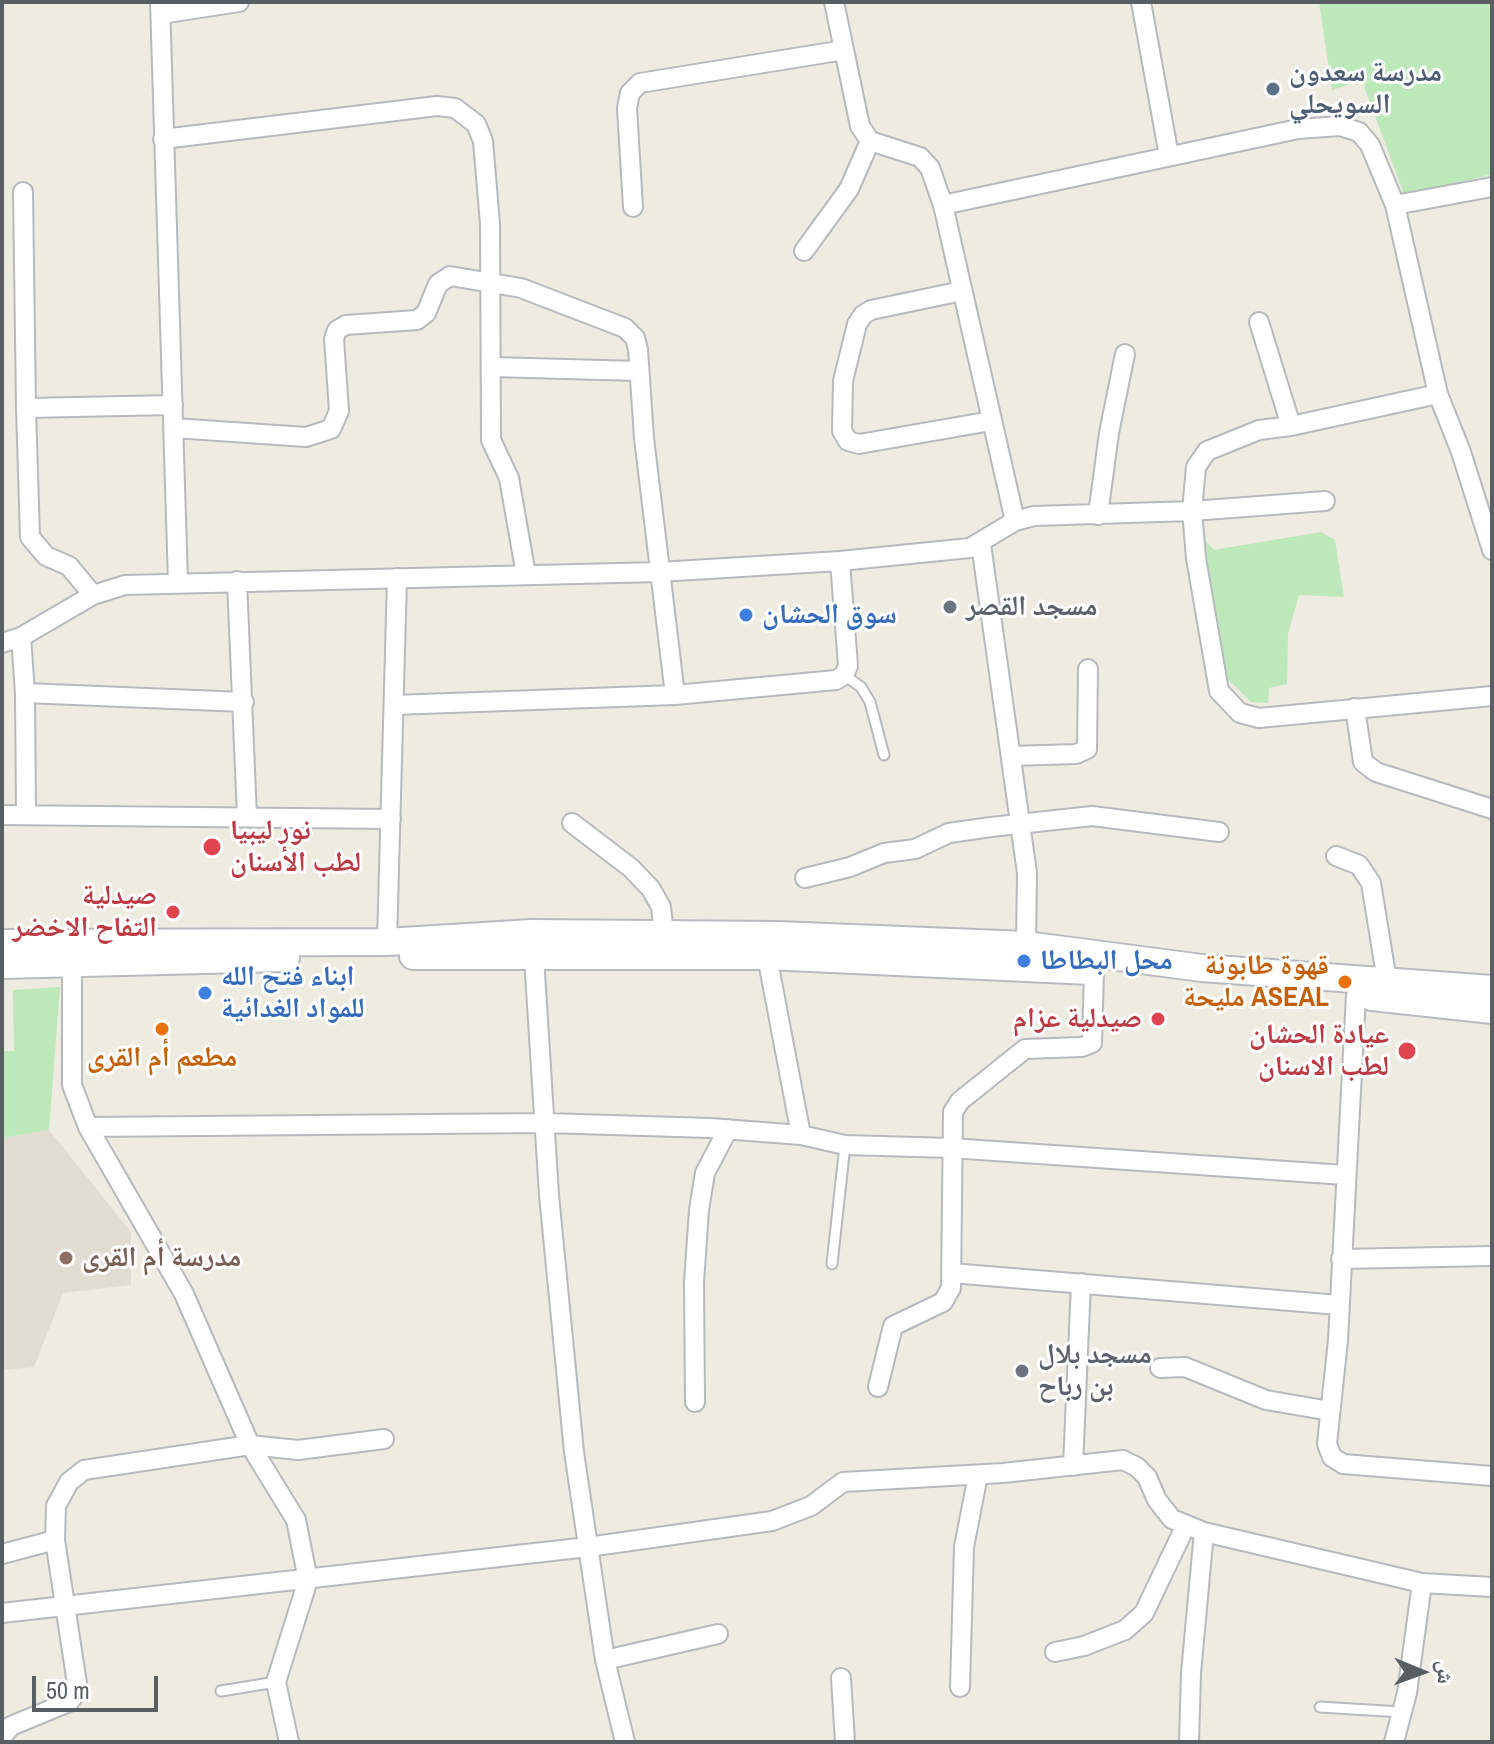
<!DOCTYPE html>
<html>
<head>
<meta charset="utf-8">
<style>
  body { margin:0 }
  #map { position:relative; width:1494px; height:1744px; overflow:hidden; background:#eeebe1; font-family:"Archivo Narrow","Noto Naskh Arabic",sans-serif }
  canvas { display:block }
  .frame { position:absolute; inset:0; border:4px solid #595e63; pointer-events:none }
  .north { position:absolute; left:1382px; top:1632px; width:80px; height:80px; -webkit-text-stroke:6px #fff; paint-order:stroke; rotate:91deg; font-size:22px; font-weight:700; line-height:32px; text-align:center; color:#595e63 }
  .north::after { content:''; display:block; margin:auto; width:28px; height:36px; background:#595e63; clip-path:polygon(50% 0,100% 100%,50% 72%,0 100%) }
  .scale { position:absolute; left:32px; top:1676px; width:126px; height:36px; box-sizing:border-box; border:4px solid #595e63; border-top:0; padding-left:10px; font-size:24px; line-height:28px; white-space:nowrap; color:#595e63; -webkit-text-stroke:6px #fff; paint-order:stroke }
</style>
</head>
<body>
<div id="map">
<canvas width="1494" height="1744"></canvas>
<div class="frame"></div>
<div class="north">ش</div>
<div class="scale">50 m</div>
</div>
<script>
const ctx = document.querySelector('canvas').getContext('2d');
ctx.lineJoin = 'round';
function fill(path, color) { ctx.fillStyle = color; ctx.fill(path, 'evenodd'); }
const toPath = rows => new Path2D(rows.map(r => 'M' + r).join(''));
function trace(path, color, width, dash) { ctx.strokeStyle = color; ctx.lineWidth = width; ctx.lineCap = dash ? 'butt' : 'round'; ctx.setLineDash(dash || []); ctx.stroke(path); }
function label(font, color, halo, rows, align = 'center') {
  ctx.font = font + ' "Archivo Narrow","Noto Naskh Arabic",sans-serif'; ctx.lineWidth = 6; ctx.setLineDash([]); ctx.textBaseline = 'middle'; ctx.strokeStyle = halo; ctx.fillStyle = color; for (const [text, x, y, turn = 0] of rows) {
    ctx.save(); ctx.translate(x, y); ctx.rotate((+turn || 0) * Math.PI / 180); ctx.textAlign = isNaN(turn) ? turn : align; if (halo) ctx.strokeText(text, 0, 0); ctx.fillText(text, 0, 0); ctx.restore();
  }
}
fill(toPath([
  [49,1130,131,1232,131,1285,63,1293,34,1367,2,1370,2,1138]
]), '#e0dcd1');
fill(toPath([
  [1319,2,1492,2,1492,174,1405,197,1362,81,1332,90],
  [1321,532,1335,540,1344,597,1299,595,1288,634,1287,684,1269,688,1268,703,1251,702,1222,673,1201,536,1214,550],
  [60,987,49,1130,2,1138,2,1051,14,1051,13,990]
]), '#bde8ba');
const lane = toPath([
  [844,675,861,687,870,702,884,755],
  [832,1264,845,1145],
  [221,1691,276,1682],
  [1320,1707,1401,1712]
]);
const street = toPath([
  [160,2,178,582],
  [834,2,860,126,870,141,920,157,930,168,943,205,1015,521],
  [1141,2,1169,156],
  [161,14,239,2],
  [163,139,437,106,455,108,476,124,483,141,490,224,491,440,509,478,526,575],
  [23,192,26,408],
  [943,205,1298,129,1340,126,1359,132,1370,145,1395,205,1438,394,1461,452,1492,550],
  [1395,205,1492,187],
  [633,207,627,108,630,93,640,83,844,50],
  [804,251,849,189,870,141],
  [962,291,871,310,863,315,857,324,843,381,842,431,848,441,859,444,991,421],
  [1259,322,1291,426,1438,394],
  [493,367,639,371],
  [1291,426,1259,430,1207,451,1196,467,1192,511,1325,501],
  [174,428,306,437,331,429,339,411,334,339,337,330,346,325,417,320,426,313,438,284,450,276,521,288,625,328,635,338,638,349,644,438,675,695],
  [1098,515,1109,433,1125,354],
  [981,544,1027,873,1026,945],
  [237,581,247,817],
  [93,595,69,566,46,556,30,537,26,408,173,405],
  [21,637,25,693,26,813],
  [2,643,21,637,93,595,125,585,659,572,840,561,970,548,1015,521,1034,516,1192,511,1196,558,1219,691,1240,713,1259,718,1492,696],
  [25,693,244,702],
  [394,705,675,695,836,680,844,675,848,666,840,561],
  [1355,708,1363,762,1376,772,1492,809],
  [1012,756,1076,754,1087,749,1088,669],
  [2,815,391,819],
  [572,823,631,868,651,889,661,907,664,934],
  [1336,856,1359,865,1371,883,1387,981],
  [805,878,850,867,884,853,915,849,949,833,991,827,1092,816,1219,832],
  [387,942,397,578],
  [767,956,801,1135],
  [534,957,549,1195,574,1452,605,1660,625,1742],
  [72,964,72,1085,88,1127,184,1294,250,1445,296,1520,308,1580,276,1682,289,1742],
  [1356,995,1338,1340,1327,1444,1332,1457,1343,1464,1492,1476],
  [88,1127,545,1123,710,1128,801,1135,845,1145,951,1148,1345,1175],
  [1341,1259,1492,1256],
  [951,1273,1339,1305],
  [1160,1368,1185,1367,1266,1400,1330,1411],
  [878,1387,893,1326,943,1302,951,1288,953,1112,960,1101,1025,1049,1082,1047,1092,1043,1094,971],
  [695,1402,694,1282,699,1210,705,1173,728,1129],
  [1073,1466,1081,1283],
  [2,1554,55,1540],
  [2,1613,588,1547,772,1521,811,1506,843,1482,1003,1473,1123,1460,1137,1467,1147,1477,1157,1500,1172,1519,1204,1532,1422,1583,1492,1587],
  [1055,1652,1084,1646,1125,1630,1144,1613,1186,1525],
  [605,1660,718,1634],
  [841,1678,845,1742],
  [960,1687,964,1547,978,1475],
  [2,1737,11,1726,69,1702,78,1690,55,1540,56,1506,69,1482,84,1470,250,1445,298,1450,384,1439],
  [1189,1742,1191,1673,1204,1532],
  [1394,1742,1407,1693,1422,1583]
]);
const secondary = toPath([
  [2,943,387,942,531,933,778,935,1026,945,1202,968,1492,989],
  [413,956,767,956,1090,971],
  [2,965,286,958],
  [1372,997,1492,1010]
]);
trace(lane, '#b6babf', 13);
trace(street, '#b6babf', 22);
trace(secondary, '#b7bbc1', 30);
trace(lane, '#fff', 9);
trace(street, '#fff', 18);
trace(secondary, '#fff', 26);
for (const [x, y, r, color] of [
  [1273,89,8,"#5c6f8a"],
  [950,607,8,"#6b7280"],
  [746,615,8,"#3f7fe0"],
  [212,847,10,"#e0444e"],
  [173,912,8,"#e0444e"],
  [1024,961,8,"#3f7fe0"],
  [1345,982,8,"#e8710a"],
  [205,993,8,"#3f7fe0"],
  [1158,1019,8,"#e0444e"],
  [162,1029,8,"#e8710a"],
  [1407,1051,10,"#e0444e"],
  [66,1258,8,"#8d6e63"],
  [1022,1371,8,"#6b7280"]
]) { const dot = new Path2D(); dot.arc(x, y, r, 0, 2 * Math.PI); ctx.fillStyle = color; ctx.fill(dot); trace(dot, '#fff', 3); }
label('bold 28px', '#4e5e75', '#fff', [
  ["مدرسة سعدون",1289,73],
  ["السويحلي",1289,105]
], 'left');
label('bold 28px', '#5b616d', '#fff', [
  ["مسجد القصر",966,607],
  ["مسجد بلال",1038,1355],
  ["بن رباح",1038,1387]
], 'left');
label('bold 28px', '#366cbe', '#fff', [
  ["سوق الحشان",762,615],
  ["محل البطاطا",1040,961],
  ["ابناء فتح الله",221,977],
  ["للمواد الغدائية",221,1009]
], 'left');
label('bold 28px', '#be3a42', '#fff', [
  ["نور ليبيا",230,831,"left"],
  ["لطب الأسنان",230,863,"left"],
  ["صيدلية",157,896],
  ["التفاح الاخضر",157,928],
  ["صيدلية عزام",1142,1019],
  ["عيادة الحشان",1389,1035],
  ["لطب الاسنان",1389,1067]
], 'right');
label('bold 28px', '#c56008', '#fff', [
  ["قهوة طابونة",1329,966],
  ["مليحة ASEAL",1329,998],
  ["مطعم أم القرى",162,1058,"center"]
], 'right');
label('bold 28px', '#785e54', '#fff', [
  ["مدرسة أم القرى",82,1258]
], 'left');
</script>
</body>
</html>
